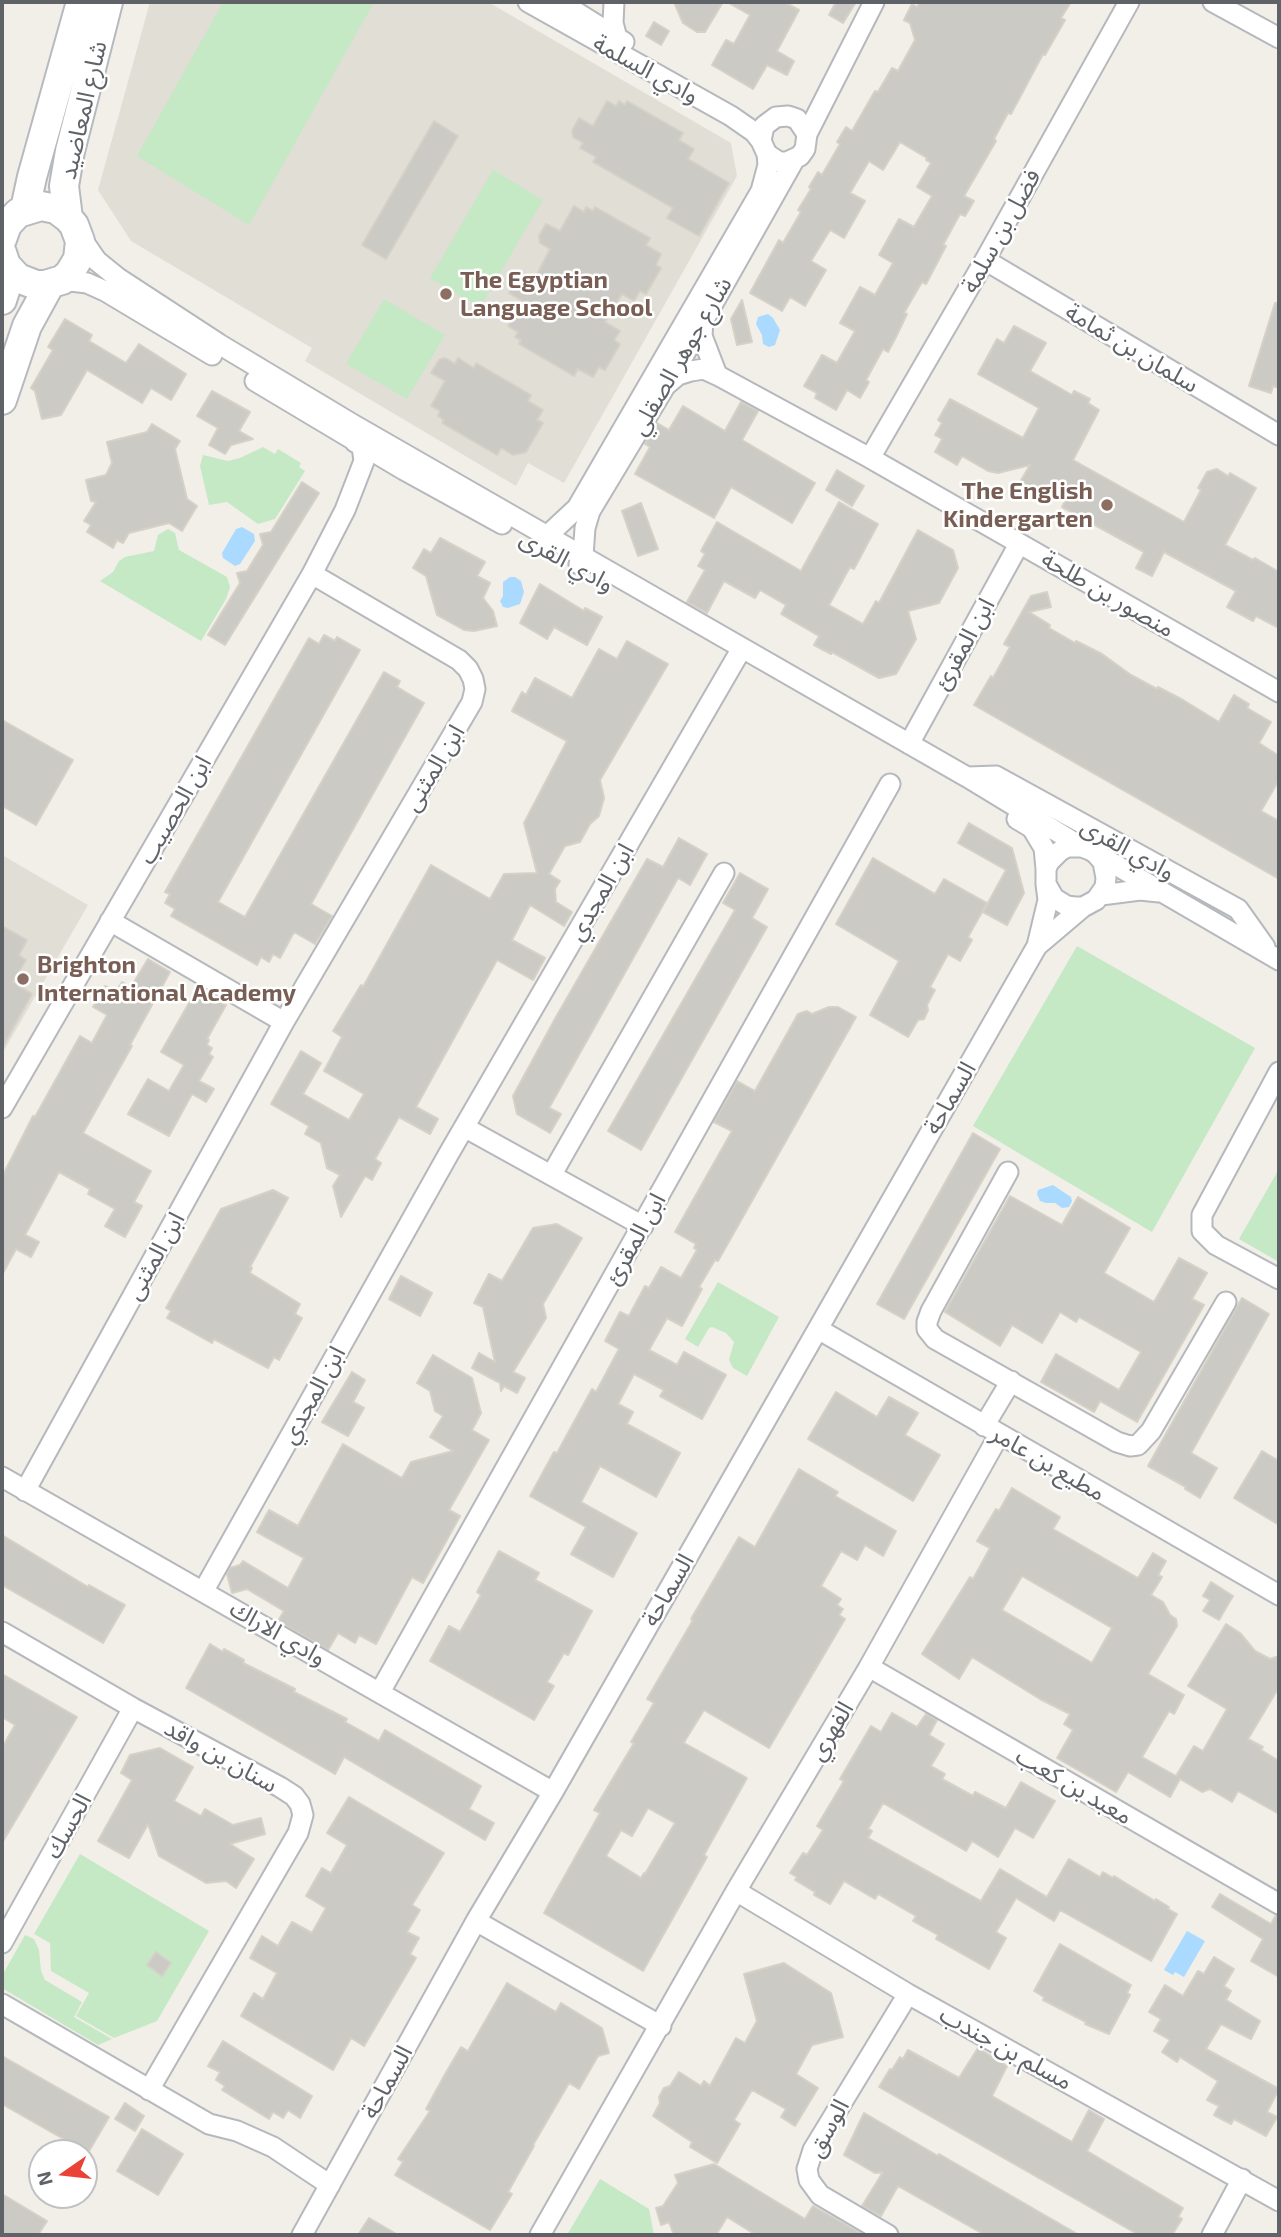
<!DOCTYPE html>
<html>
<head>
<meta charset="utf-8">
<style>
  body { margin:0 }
  #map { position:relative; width:1281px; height:2237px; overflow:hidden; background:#f1efe8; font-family:"Exo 2",sans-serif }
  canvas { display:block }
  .frame { position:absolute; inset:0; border:4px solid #5f6368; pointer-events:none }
  .north { position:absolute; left:28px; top:2139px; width:70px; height:70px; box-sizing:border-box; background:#fff; border:2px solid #bfc1c3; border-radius:50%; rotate:256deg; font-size:19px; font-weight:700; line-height:28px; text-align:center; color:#5f6368 }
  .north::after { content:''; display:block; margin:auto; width:24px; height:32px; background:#ea4335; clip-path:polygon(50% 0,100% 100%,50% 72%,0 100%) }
</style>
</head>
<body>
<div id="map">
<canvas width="1281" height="2237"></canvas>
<div class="frame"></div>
<div class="north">N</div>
</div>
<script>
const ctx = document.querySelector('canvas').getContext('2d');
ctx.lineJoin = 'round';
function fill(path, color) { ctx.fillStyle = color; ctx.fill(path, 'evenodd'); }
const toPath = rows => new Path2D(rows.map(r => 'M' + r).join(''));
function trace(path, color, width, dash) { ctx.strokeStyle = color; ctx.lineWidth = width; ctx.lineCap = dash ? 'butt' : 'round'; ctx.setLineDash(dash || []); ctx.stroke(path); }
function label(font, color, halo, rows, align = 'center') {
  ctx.font = font + ' "Exo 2","Noto Sans Arabic",sans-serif'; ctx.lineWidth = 5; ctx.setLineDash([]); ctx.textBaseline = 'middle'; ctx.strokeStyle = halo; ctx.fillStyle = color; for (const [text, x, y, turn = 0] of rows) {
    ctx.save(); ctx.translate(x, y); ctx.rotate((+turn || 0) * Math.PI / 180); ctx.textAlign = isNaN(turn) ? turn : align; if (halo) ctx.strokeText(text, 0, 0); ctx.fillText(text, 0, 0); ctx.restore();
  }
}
fill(toPath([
  [150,2,488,2,731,143,737,176,564,483,528,463,516,486,305,361,312,348,131,241,98,190],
  [2,855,88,905,2,1054]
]), '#e1ded6');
fill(toPath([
  [223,2,374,2,249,225,137,156],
  [493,170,543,200,480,307,430,278],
  [384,299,445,335,407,399,346,364],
  [263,447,275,454,278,449,301,463,299,467,305,471,275,519,258,524,227,502,209,505,200,466,203,455,228,461,240,458],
  [168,529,175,533,179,550,227,577,230,587,226,599,201,641,100,581,113,572,119,561,125,557,154,551,158,535],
  [1077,946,1255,1048,1152,1232,973,1126],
  [1279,1169,1279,1262,1239,1239],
  [718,1282,779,1317,747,1376,733,1368,729,1360,734,1342,726,1333,712,1327,709,1328,698,1347,685,1339],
  [80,1854,209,1931,157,2021,114,2038,76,2016,89,1993,51,1971,50,1943,34,1934],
  [25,1935,34,1939,39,1950,41,1971,45,1980,82,2002,74,2017,112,2039,98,2045,2,1988,2,1976],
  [600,2179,649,2209,654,2235,567,2235]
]), '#c5e8c5');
fill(toPath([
  [768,314,773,318,780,330,775,345,769,347,763,344,762,335,756,324,758,317],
  [242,527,254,534,255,541,240,564,235,566,223,558,222,553,236,529],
  [510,577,515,577,521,581,524,592,520,604,508,608,503,607,500,601,503,596,503,582],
  [1053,1185,1071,1197,1072,1201,1069,1207,1062,1208,1055,1203,1046,1203,1040,1201,1037,1194,1038,1190],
  [1187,1931,1205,1941,1184,1977,1175,1972,1173,1975,1164,1970]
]), '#aadaff');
const building = toPath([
  [674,2,723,2,705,32,697,32,683,23,674,2],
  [727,2,784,2,799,10,777,51,794,61,787,75,767,65,753,89,712,65,726,40,734,44,750,15,727,2],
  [836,2,856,2,843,23,829,15,836,2],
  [920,2,1071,2,1061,18,1065,20,1045,55,1043,54,1011,114,1008,113,994,139,996,141,964,196,974,201,965,216,960,214,943,245,946,246,926,284,922,282,904,313,907,314,896,337,888,352,883,349,866,380,869,382,860,398,847,390,836,410,815,398,817,393,804,386,822,355,837,363,855,331,840,323,860,287,875,295,893,263,879,255,899,219,914,227,932,196,917,187,931,163,926,160,927,158,900,142,883,170,869,161,850,193,865,201,844,238,830,230,811,261,826,270,805,306,790,297,782,311,750,293,779,240,783,243,801,212,798,210,811,189,809,187,818,172,822,175,840,144,837,142,846,127,852,131,875,91,878,92,892,68,898,71,915,40,910,23,904,20,912,4,917,7,920,2],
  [654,22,669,31,661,45,646,36,654,22],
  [607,101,616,106,619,101,625,105,627,101,683,133,679,140,694,149,688,159,729,183,699,236,667,218,673,208,593,162,596,157,580,148,583,143,573,137,572,131,579,118,593,126,607,101],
  [434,121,458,136,386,259,362,245,434,121],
  [574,206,584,212,586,207,593,211,595,207,650,238,646,245,661,254,656,265,661,268,646,294,640,291,634,301,622,294,605,322,620,331,614,340,620,344,605,370,599,367,593,377,578,369,574,376,519,344,521,340,515,337,518,332,508,326,522,301,509,293,516,281,522,278,532,284,550,249,540,243,539,236,546,224,560,231,574,206],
  [742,300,752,342,737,345,731,319,742,300],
  [1275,303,1279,303,1279,388,1273,386,1271,393,1249,386,1275,303],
  [65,319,92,335,89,341,126,363,139,344,186,374,171,400,151,388,142,403,87,370,61,415,42,419,35,391,31,388,53,350,48,347,65,319],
  [1014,326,1046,343,1030,371,1072,395,1074,391,1090,399,1088,403,1099,410,1073,460,1184,522,1201,490,1198,488,1207,472,1217,469,1228,476,1230,473,1256,488,1225,545,1253,560,1255,558,1279,572,1279,628,1256,616,1253,621,1227,607,1236,591,1164,552,1152,576,1136,568,1144,552,1062,507,1072,489,1040,497,1031,495,1017,487,1030,465,998,473,988,471,962,456,957,465,935,452,942,439,935,435,942,423,938,420,950,399,1023,438,1039,408,978,374,997,339,1004,343,1014,326],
  [445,358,455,364,458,358,474,368,476,363,531,395,528,401,543,410,537,420,543,423,526,452,513,455,501,448,497,455,442,423,444,420,438,416,440,411,431,406,445,381,431,373,439,360,445,358],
  [212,391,250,412,239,431,253,439,231,445,225,454,209,445,218,428,197,416,212,391],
  [741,402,758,411,742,440,815,483,792,523,731,487,714,518,635,474,650,447,645,444,657,423,669,430,683,406,725,431,741,402],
  [152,424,180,441,175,449,187,499,197,506,182,531,169,523,129,533,123,543,117,540,113,548,87,532,91,525,84,521,96,502,91,501,86,480,106,475,112,463,107,442,147,432,152,424],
  [837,470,864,486,852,506,826,490,837,470],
  [302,482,319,493,225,645,208,635,240,583,237,573,247,571,263,545,260,534,271,532,302,482],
  [839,502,878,524,854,569,850,567,829,605,863,624,876,601,879,603,918,530,953,550,958,568,939,603,908,611,916,639,896,674,879,678,832,652,831,654,814,645,819,636,781,614,786,605,760,590,755,598,724,581,707,613,687,602,705,570,698,566,705,554,701,551,717,522,801,571,839,502],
  [641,503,658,549,638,556,622,511,641,503],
  [440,538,485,562,477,576,490,583,483,598,493,611,497,626,474,631,464,630,437,615,426,576,413,568,424,549,431,553,440,538],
  [540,584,584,611,585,608,602,617,587,645,554,627,547,639,520,623,540,584],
  [1047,592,1051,607,1029,612,1050,625,1049,628,1075,643,1076,641,1102,654,1131,675,1157,689,1158,687,1183,700,1219,722,1234,695,1249,704,1247,708,1271,722,1259,743,1279,756,1279,780,1261,811,1279,821,1279,879,974,705,991,676,993,678,1010,647,1004,644,1031,596,1047,592],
  [324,635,335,641,337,637,360,650,218,902,245,917,384,672,400,681,397,687,424,703,311,904,332,916,315,944,294,932,280,958,273,954,269,962,261,957,257,965,171,916,175,909,165,903,170,894,165,892,309,638,319,644,324,635],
  [627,641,668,664,600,780,604,798,599,816,590,824,580,842,565,846,549,874,560,881,555,889,556,902,572,912,564,926,530,905,512,940,545,958,533,980,497,960,416,1107,438,1119,430,1134,399,1117,375,1159,381,1163,372,1180,365,1176,341,1217,333,1186,340,1175,327,1168,321,1143,305,1134,309,1126,271,1104,301,1051,321,1063,303,1094,349,1120,364,1094,324,1071,342,1037,333,1031,361,985,363,987,431,865,490,899,504,874,537,873,524,823,567,741,512,711,522,692,526,695,535,678,572,698,599,649,617,659,627,641],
  [2,720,73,760,36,825,2,806,2,720],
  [969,823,1012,848,1024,893,1007,925,983,912,1006,870,958,843,969,823],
  [679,838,707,854,690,885,678,878,585,1044,549,1108,561,1114,550,1133,517,1114,513,1096,556,1017,647,859,663,867,679,838],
  [873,858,935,894,944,879,987,903,968,937,972,940,960,961,948,954,930,987,935,990,927,1005,928,1010,924,1019,918,1020,908,1037,870,1015,899,961,836,924,873,858],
  [740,873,768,889,752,918,767,927,641,1150,608,1131,735,910,723,903,740,873],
  [2,926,27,940,19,955,26,960,13,982,32,994,2,1048,2,926],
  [148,959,170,972,130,1045,132,1046,83,1133,151,1171,134,1202,142,1206,125,1237,105,1226,115,1209,88,1194,90,1189,59,1172,25,1235,39,1242,31,1257,16,1249,2,1275,2,1177,33,1116,35,1117,80,1036,92,1043,107,1015,93,1007,105,986,116,992,122,982,131,987,148,959],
  [197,989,226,1005,207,1039,209,1040,207,1045,212,1048,209,1054,213,1057,199,1081,214,1089,206,1102,192,1094,169,1136,128,1114,148,1079,169,1091,184,1065,161,1052,197,989],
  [829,1007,838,1007,856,1017,718,1261,715,1260,699,1287,702,1289,682,1326,667,1318,649,1350,677,1365,684,1352,726,1375,702,1419,660,1396,664,1390,634,1374,618,1404,633,1412,627,1424,680,1453,656,1497,600,1466,581,1502,637,1533,613,1577,571,1554,586,1527,530,1496,554,1452,557,1453,592,1389,596,1392,619,1349,605,1341,620,1312,629,1316,645,1286,649,1288,661,1267,681,1278,697,1250,694,1248,696,1244,675,1232,732,1131,714,1122,737,1081,755,1091,798,1014,807,1011,812,1014,829,1007],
  [973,1133,1000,1149,904,1319,877,1304,973,1133],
  [273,1190,288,1198,250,1267,252,1268,250,1273,300,1304,295,1314,302,1318,279,1360,274,1357,268,1368,214,1339,212,1343,167,1318,171,1311,166,1308,221,1209,273,1190],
  [1010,1196,1062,1225,1078,1197,1130,1228,1104,1273,1154,1302,1179,1258,1207,1273,1192,1299,1204,1305,1137,1422,1100,1401,1094,1412,1041,1382,1056,1354,1119,1390,1141,1352,1079,1317,1076,1322,1060,1312,1042,1343,1012,1325,1000,1346,945,1312,1010,1196],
  [557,1224,582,1238,543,1304,546,1318,513,1372,525,1378,517,1393,504,1386,501,1391,500,1383,472,1368,479,1353,495,1362,483,1307,474,1303,489,1274,502,1281,533,1228,557,1224],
  [401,1276,432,1293,420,1316,389,1299,401,1276],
  [1242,1298,1269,1314,1191,1453,1217,1468,1200,1498,1185,1489,1186,1487,1148,1466,1242,1298],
  [433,1355,472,1378,481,1413,472,1430,489,1440,449,1510,460,1516,423,1583,412,1577,376,1644,359,1635,355,1643,338,1633,328,1650,278,1621,284,1611,247,1589,232,1593,227,1574,230,1568,240,1565,243,1561,288,1588,304,1558,257,1532,269,1510,298,1526,343,1444,402,1478,411,1462,453,1451,430,1437,443,1416,435,1411,430,1391,417,1383,433,1355],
  [352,1372,365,1380,353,1402,364,1408,348,1436,322,1422,352,1372],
  [836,1392,877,1417,889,1397,918,1413,905,1435,940,1455,913,1501,808,1439,836,1392],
  [1262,1451,1279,1461,1279,1525,1234,1498,1262,1451],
  [799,1469,838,1492,835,1496,896,1531,883,1556,865,1545,857,1560,841,1551,821,1586,841,1599,837,1605,843,1609,839,1615,845,1619,769,1748,704,1710,686,1739,684,1743,747,1778,704,1855,707,1857,643,1971,544,1913,600,1813,594,1810,634,1743,631,1742,654,1703,647,1699,693,1620,691,1619,739,1537,755,1547,799,1469],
  [648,1808,675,1823,645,1874,644,1873,641,1878,606,1856,621,1830,632,1836,648,1808],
  [1012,1488,1060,1517,1053,1529,1138,1578,1153,1553,1166,1561,1158,1575,1162,1577,1151,1595,1163,1602,1170,1615,1176,1619,1177,1626,1148,1674,1184,1695,1174,1714,1169,1711,1142,1757,1176,1776,1194,1746,1203,1751,1227,1709,1188,1686,1226,1624,1240,1633,1255,1651,1270,1659,1279,1656,1279,1687,1248,1739,1263,1747,1261,1750,1279,1761,1279,1814,1238,1791,1232,1802,1210,1789,1202,1792,1180,1779,1170,1797,1128,1772,1116,1792,1057,1758,1073,1730,1064,1724,1070,1714,1040,1699,972,1657,959,1679,922,1654,970,1577,973,1579,990,1548,977,1541,996,1509,999,1511,1012,1488],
  [1022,1576,1112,1628,1092,1663,1002,1610,1022,1576],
  [2,1535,88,1587,89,1585,125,1605,103,1643,2,1585,2,1535],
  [499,1551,539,1573,535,1580,592,1611,568,1655,564,1653,547,1682,554,1686,534,1720,430,1661,449,1626,460,1632,481,1595,477,1592,499,1551],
  [1211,1582,1233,1596,1219,1620,1203,1611,1210,1600,1203,1596,1211,1582],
  [210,1644,223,1652,224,1649,244,1660,243,1663,295,1689,294,1692,347,1719,345,1722,379,1741,385,1730,481,1786,469,1809,494,1823,485,1840,344,1757,335,1774,186,1688,210,1644],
  [2,1674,77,1717,2,1843,2,1748,15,1725,2,1717,2,1674],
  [892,1713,917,1727,926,1714,937,1720,929,1735,944,1744,931,1766,945,1774,942,1779,973,1796,975,1792,1006,1808,1021,1782,1055,1801,1033,1838,1015,1828,998,1857,972,1841,966,1851,883,1803,868,1829,872,1831,868,1838,981,1901,1000,1869,1047,1897,1069,1859,1100,1877,1103,1872,1113,1878,1114,1876,1155,1901,1156,1899,1169,1907,1168,1909,1177,1914,1151,1961,1060,1910,1054,1921,1016,1898,996,1932,1006,1938,989,1969,936,1939,938,1935,913,1921,916,1916,878,1894,875,1899,844,1881,830,1904,814,1895,815,1892,795,1880,797,1877,790,1873,803,1853,807,1855,823,1830,817,1826,844,1781,840,1779,871,1726,881,1732,892,1713],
  [160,1748,193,1767,174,1801,201,1816,205,1809,233,1825,261,1818,265,1834,230,1844,254,1859,236,1888,226,1881,206,1883,159,1856,148,1824,129,1858,98,1841,132,1780,121,1773,130,1755,160,1748],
  [349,1797,444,1853,412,1905,420,1910,407,1932,419,1938,410,1954,416,1958,364,2046,351,2038,333,2070,241,2016,254,1993,263,1999,277,1973,250,1958,262,1936,278,1946,292,1922,312,1933,326,1908,306,1896,322,1868,331,1873,347,1845,327,1833,349,1797],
  [1220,1894,1271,1924,1276,1915,1279,1916,1279,1977,1251,1961,1263,1939,1212,1907,1220,1894],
  [1060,1944,1131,1985,1127,1993,1130,1995,1109,2034,1085,2024,1086,2022,1043,2000,1044,1997,1034,1991,1060,1944],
  [156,1952,171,1963,162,1976,147,1965,156,1952],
  [1214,1957,1234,1969,1224,1986,1231,1991,1226,2000,1260,2021,1251,2039,1221,2024,1206,2049,1279,2089,1267,2112,1277,2117,1266,2136,1234,2119,1231,2124,1214,2115,1219,2106,1207,2100,1218,2081,1180,2057,1177,2062,1162,2052,1170,2040,1154,2031,1161,2019,1149,2012,1165,1985,1183,1996,1198,1971,1204,1974,1214,1957],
  [784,1963,831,1993,843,2037,812,2045,796,2074,818,2088,795,2126,781,2117,786,2109,752,2090,734,2120,740,2124,717,2163,690,2147,692,2142,653,2116,660,2103,659,2097,664,2088,670,2086,679,2072,701,2086,704,2081,710,2086,736,2038,745,2043,757,2021,744,1974,784,1963],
  [507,1983,556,2012,561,2003,602,2028,609,2053,598,2056,579,2089,569,2083,533,2145,534,2146,508,2192,512,2194,490,2230,395,2175,403,2162,398,2159,430,2111,426,2109,444,2076,461,2047,468,2051,507,1983],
  [223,2041,312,2096,300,2118,288,2110,283,2118,273,2112,269,2119,222,2090,225,2086,216,2080,220,2072,208,2066,223,2041],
  [978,2048,1007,2066,992,2096,1072,2142,1089,2110,1104,2119,1087,2151,1183,2208,1178,2217,1182,2219,1172,2235,1139,2235,879,2087,890,2069,892,2070,900,2057,903,2059,908,2050,959,2078,978,2048],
  [2,2056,109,2117,88,2153,2,2104,2,2056],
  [125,2103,144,2116,135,2131,115,2119,125,2103],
  [864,2113,938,2156,939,2154,1079,2235,985,2235,898,2186,881,2216,862,2206,883,2172,875,2173,844,2155,864,2113],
  [142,2129,183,2154,158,2195,117,2171,142,2129],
  [714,2164,805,2219,813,2206,864,2235,756,2235,727,2217,716,2235,674,2235,669,2222,661,2225,656,2208,663,2206,678,2183,675,2175,714,2164],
  [2,2194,47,2221,38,2235,2,2235,2,2194],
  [369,2218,398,2235,358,2235,369,2218]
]);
fill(building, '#cccac5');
trace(building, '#d6d1c6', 2);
const street = toPath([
  [528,2,731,116,754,132,761,141],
  [560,2,624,42],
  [614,2,613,23,617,38],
  [1213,2,1279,38],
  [807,134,797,119,788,116,776,117,764,126,761,141,767,154,779,162,787,162,800,156,805,149,807,134,874,2],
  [79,235,97,261,118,278,219,344,354,425,967,777,1082,847],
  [985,260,1279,435],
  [62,280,87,283,105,291,212,355],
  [703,320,702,336,717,375],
  [255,381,404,470,502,524],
  [665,386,678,375,691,371,704,369,717,375,870,458,1279,692],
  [870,458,985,260,1129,2],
  [542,546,548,535,577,508,761,191,768,165,767,154],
  [579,564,583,556,585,528,590,511,685,353,794,160],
  [909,744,1019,544],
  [968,777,996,776,1238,909,1265,947],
  [1017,819,1032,828,1044,848,1046,869],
  [1097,855,1103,862,1106,878,1105,887,1096,900,1083,907,1075,907,1067,906,1054,898,1046,884,1046,869,1049,862,1060,851,1067,847,1082,847,1090,850,1279,960],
  [1101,895,1140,890,1159,892],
  [110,921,284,1022],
  [1037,946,1083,907],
  [1279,1072,1202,1215,1202,1231,1216,1245,1279,1279],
  [2,1108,312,574,345,510,364,461,362,446,355,442],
  [464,1127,643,1226],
  [1008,1172,931,1311,927,1322,927,1329,935,1339,1117,1442,1130,1446,1138,1445,1151,1431,1226,1302],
  [552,1174,724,873],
  [818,1329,1279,1595],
  [984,1426,1011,1381],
  [2,1477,553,1792],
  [25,1491,284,1022,472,702,475,689,473,679,468,669,459,660,312,574],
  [204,1590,448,1155,742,648],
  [2,1632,133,1708,280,1787,294,1796,300,1804,303,1815,298,1833,149,2090],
  [869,1667,1279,1904],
  [380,1692,890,784],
  [736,1891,908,1994,1279,2201],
  [476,1921,661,2026],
  [2,1943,133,1708],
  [2,2004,209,2124,237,2131,273,2147,330,2185],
  [302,2235,476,1921,553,1792,1037,946,1048,900,1046,884],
  [540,2235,736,1891,869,1667,999,1435],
  [888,2235,820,2195,809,2180,807,2169,813,2150,908,1994],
  [1212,2235,1242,2179]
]);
const secondary = toPath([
  [25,209,32,177,81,2],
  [68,218,64,186,70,151,108,2],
  [2,239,7,225,18,213,41,206,56,209,68,218,74,225,80,241,78,259,69,274,62,280,45,285,36,285,18,278,6,265,2,253],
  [2,300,11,272],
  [2,400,27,326,50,284]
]);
trace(street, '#b5b8bc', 23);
trace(secondary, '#b6babf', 32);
trace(street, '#fff', 19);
trace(secondary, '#fff', 28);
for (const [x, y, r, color] of [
  [446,294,7,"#8d6e63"],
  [1107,505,7,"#8d6e63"],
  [23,979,7,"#8d6e63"]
]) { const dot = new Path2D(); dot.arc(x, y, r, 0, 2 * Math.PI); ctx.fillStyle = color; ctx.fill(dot); trace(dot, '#fff', 2.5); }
label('24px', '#5f6368', '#fff', [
  ["وادي السلمة",646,69,29],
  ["شارع المعاضيد",83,110,-77],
  ["فضل بن سلمة",1001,231,-61],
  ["سلمان بن ثمامة",1132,348,31],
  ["شارع جوهر الصقلي",681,356,-60],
  ["وادي القرى",567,561,29],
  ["منصور بن طلحة",1108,594,30],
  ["ابن المقرئ",964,644,-61],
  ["ابن المثنى",434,768,-59],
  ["ابن الحصيب",175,810,-60],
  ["وادي القرى",1128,849,29],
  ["ابن المجدي",601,892,-60],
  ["السماحة",950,1098,-60],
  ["ابن المقرئ",635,1239,-61],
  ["ابن المثنى",155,1256,-61],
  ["ابن المجدي",313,1395,-61],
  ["مطيع بن عامر",1048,1463,30],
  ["السماحة",668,1590,-60],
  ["وادي الاراك",278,1633,30],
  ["الفهري",831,1731,-59],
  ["سنان بن واقد",221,1756,29],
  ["معبد بن كعب",1074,1786,30],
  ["الحسك",68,1826,-61],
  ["مسلم بن جندب",1006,2048,29],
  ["السماحة",387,2082,-61],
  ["الوسق",828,2128,-61]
]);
label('bold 24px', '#785e54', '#fff', [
  ["The Egyptian",460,280],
  ["Language School",460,308],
  ["The English",1093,491,"right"],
  ["Kindergarten",1093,519,"right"],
  ["Brighton",37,965],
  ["International Academy",37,993]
], 'left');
</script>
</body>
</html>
